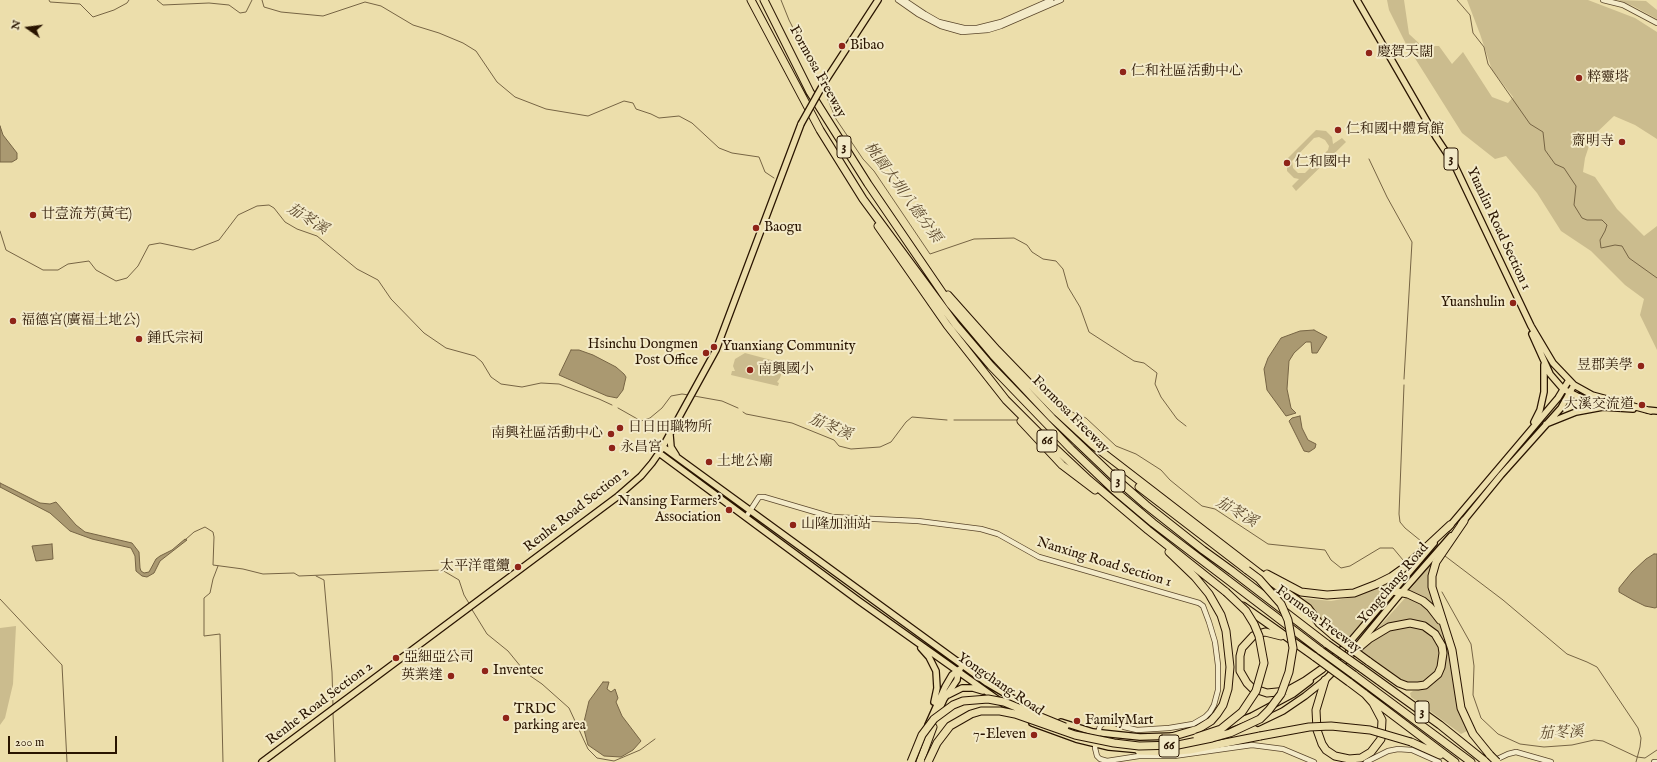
<!DOCTYPE html>
<html>
<head>
<meta charset="utf-8">
<style>
  body { margin:0 }
  #map { position:relative; width:1657px; height:762px; overflow:hidden; background:#ecdeab; font-family:"IM FELL English",serif }
  canvas { display:block }
  .north { position:absolute; left:8px; top:8px; width:40px; height:40px; -webkit-text-stroke:3px #f3eac8; paint-order:stroke; rotate:284deg; font-size:11px; font-weight:700; line-height:16px; text-align:center; color:#291400 }
  .north::after { content:''; display:block; margin:auto; width:14px; height:18px; background:#291400; clip-path:polygon(50% 0,100% 100%,50% 72%,0 100%) }
  .scale { position:absolute; left:8px; top:736px; width:109px; height:18px; box-sizing:border-box; border:2px solid #291400; border-top:0; padding-left:5px; font-size:12px; line-height:14px; white-space:nowrap; color:#291400; -webkit-text-stroke:3px #f3eac8; paint-order:stroke }
</style>
</head>
<body>
<div id="map">
<canvas width="1657" height="762"></canvas>
<div class="north">N</div>
<div class="scale">200 m</div>
</div>
<script>
const ctx = document.querySelector('canvas').getContext('2d');
ctx.lineJoin = 'round';
function fill(path, color) { ctx.fillStyle = color; ctx.fill(path, 'evenodd'); }
const toPath = rows => new Path2D(rows.map(r => 'M' + r).join(''));
function trace(path, color, width, dash) { ctx.strokeStyle = color; ctx.lineWidth = width; ctx.lineCap = dash ? 'butt' : 'round'; ctx.setLineDash(dash || []); ctx.stroke(path); }
function label(font, color, halo, rows, align = 'center') {
  ctx.font = font + ' "IM FELL English","Noto Serif TC",serif'; ctx.lineWidth = 4; ctx.setLineDash([]); ctx.textBaseline = 'middle'; ctx.strokeStyle = halo; ctx.fillStyle = color; for (const [text, x, y, turn = 0] of rows) {
    ctx.save(); ctx.translate(x, y); ctx.rotate((+turn || 0) * Math.PI / 180); ctx.textAlign = isNaN(turn) ? turn : align; if (halo) ctx.strokeText(text, 0, 0); ctx.fillText(text, 0, 0); ctx.restore();
  }
}
fill(toPath([
  [1387,0,1404,0,1409,34,1422,46,1439,46,1452,64,1463,52,1492,97,1508,103,1513,97,1492,70,1480,34,1467,0,1588,0,1635,18,1657,32,1657,139,1635,125,1614,116,1592,137,1585,158,1583,172,1595,177,1617,209,1644,236,1657,226,1657,350,1640,315,1644,299,1625,285,1591,251,1561,231,1537,193,1506,156,1495,159,1462,133,1406,44,1389,10],
  [1617,0,1646,1,1657,10,1657,19,1633,6],
  [1316,130,1326,131,1332,137,1333,144,1342,138,1346,142,1296,191,1292,186,1299,179,1294,178,1287,171,1287,162,1288,158],
  [1319,137,1325,140,1329,146,1328,150,1305,173,1298,173,1293,168,1292,161,1314,138],
  [745,353,775,361,779,364,782,372,780,378,777,382,779,383,778,386,731,375,732,371,735,371,733,366,735,359],
  [1436,558,1433,564,1435,605,1434,606,1418,595,1409,591],
  [1409,567,1346,641,1324,624,1313,609,1301,598,1331,601,1348,598,1384,584],
  [1406,597,1417,601,1424,606,1435,617,1441,625,1448,645,1455,694,1461,716,1467,731,1461,734,1411,697,1410,693,1413,691,1423,689,1430,686,1441,675,1444,668,1446,657,1445,647,1440,636,1434,630,1411,621,1397,621,1377,630,1377,629],
  [16,626,13,684,5,718,0,725,0,628],
  [1403,627,1414,627,1422,629,1433,636,1437,643,1439,649,1440,661,1435,673,1424,682,1418,684,1403,682,1360,651,1369,642,1386,631]
]), '#cbbc8e');
const water = toPath([
  [0,126,3,135,17,153,17,159,12,162,0,162,0,126],
  [1314,330,1327,337,1317,353,1312,353,1311,342,1306,342,1294,353,1289,361,1287,389,1291,408,1296,413,1286,416,1267,390,1264,369,1268,358,1281,338,1300,331,1314,330],
  [571,350,579,350,593,355,616,367,624,374,626,377,623,390,617,398,607,396,559,375,571,350],
  [1300,416,1302,428,1308,440,1316,444,1315,448,1309,452,1304,451,1289,421,1292,418,1300,416],
  [0,483,40,503,50,504,56,502,76,525,85,532,132,543,139,552,140,568,141,571,144,573,149,572,156,559,160,556,172,550,185,539,187,540,160,561,154,573,147,577,142,576,136,571,135,556,131,548,92,539,70,531,50,513,0,487,0,483],
  [52,544,53,559,36,561,32,546,52,544],
  [1654,554,1657,554,1657,607,1655,608,1645,606,1633,600,1619,592,1619,588,1632,572,1646,559,1654,554],
  [603,682,609,682,607,689,611,692,615,689,618,698,616,702,622,716,641,741,633,750,621,757,604,756,588,745,583,726,589,701,603,682]
]);
fill(water, '#aa9971');
trace(water, '#766444', 1);
trace(toPath([
  [49,0,50,2,80,4,93,17,114,10,127,3,129,0],
  [157,0,163,5,209,3,229,5,240,13,246,12,252,0],
  [262,0,264,7,281,12,323,16,365,2,381,6,413,25,439,33,463,43,476,51,497,82,515,97,546,109,588,116,624,101,633,103,636,109,651,114,659,118,679,116,692,123,719,148,732,153,759,157,765,172,774,178],
  [781,0,789,20,821,83],
  [1457,0,1470,15,1473,33,1484,47,1488,64,1530,124,1543,132,1545,150,1555,164,1564,168,1576,186,1574,205,1582,218,1587,220,1602,220,1607,225,1605,231,1600,240,1601,248,1615,245,1622,246,1629,258,1657,278],
  [823,88,836,119,863,159,874,171,930,254,974,239,1014,238,1027,245,1032,252,1043,259,1056,261,1063,269,1068,287,1080,307,1089,332,1134,361,1144,363,1157,373,1155,384,1161,397,1177,419,1186,426],
  [1369,159,1387,197,1412,242,1404,379],
  [0,231,6,250,43,270,58,270,68,264,89,261,96,270,116,281,127,278,138,266,149,245,160,243,193,250,219,240,238,215,257,206,269,205,274,208,285,222,297,229,317,236,357,269,378,280,391,299,424,333,446,348,475,356,482,362,491,377,501,384,522,387,541,383,559,384,599,399,612,405],
  [1404,385,1399,514,1400,522,1405,528,1421,541],
  [694,396,722,401,738,408],
  [618,408,641,421,650,418,662,408,671,396,682,394,689,395],
  [743,412,746,414,792,423,834,440,839,446,851,449,880,447,891,442,906,422,912,417,947,420],
  [1072,412,1086,418,1116,446,1136,454,1161,470,1170,480,1202,506,1215,509,1268,544,1325,550,1331,560,1341,568,1350,566,1380,548,1393,548,1403,560],
  [954,420,1018,420],
  [185,540,194,532,205,527,213,532,214,537,213,565,243,569,263,574,294,573,299,576,442,570,459,580,464,595,470,605],
  [1445,556,1503,600,1567,654,1587,662,1597,667,1638,728,1641,738,1640,747,1636,762],
  [218,566,213,579,210,593,204,598,204,636,220,634,223,762],
  [316,576,324,580,332,672,333,705],
  [1442,592,1471,644,1474,666,1473,695,1481,718,1498,734,1520,744,1544,747,1572,745,1594,740,1603,741,1637,757,1645,758,1657,750],
  [0,599,62,665,67,762],
  [471,608,487,634,508,651,526,673,542,684,569,708,588,749,597,758,614,761,640,750,655,739],
  [333,713,335,762]
]), '#766444', 1);
const minor = toPath([
  [898,0,918,14,941,26,962,32,988,30,1001,26,1061,0],
  [904,0,925,14,939,22,964,28,977,28,1001,22,1051,0],
  [1603,0,1623,5,1657,23],
  [746,517,759,497,764,497,832,517,918,521,981,529,998,534,1039,557,1199,603,1203,606,1209,622,1215,642,1218,665,1218,690,1214,705,1210,712,1205,717,1193,724,1169,728,1137,730,1124,727,1111,721,1105,722,1100,726,1098,733,1095,748,1097,756,1100,759,1107,761,1139,756,1174,756,1252,745,1283,749,1314,762],
  [1366,762,1388,751,1398,749,1412,750,1439,762],
  [1491,762,1508,754,1516,752,1551,762],
  [1654,762,1657,762]
]);
const major = toPath([
  [1357,0,1436,137,1454,164,1531,326,1553,363,1574,385,1592,395,1651,411],
  [824,83,878,0],
  [1532,334,1550,374,1563,389,1577,396,1603,407,1633,409],
  [1647,410,1657,411],
  [1534,422,1540,410,1544,392,1544,365],
  [1546,424,1576,412,1603,407],
  [670,435,671,447,676,455],
  [663,447,987,683,1038,713],
  [659,453,859,601,1018,714],
  [1461,524,1501,475,1561,408,1574,385],
  [1448,528,1558,398,1569,380],
  [1359,644,1401,593,1451,536],
  [921,648,929,657,936,671,937,688,934,702],
  [1330,661,1349,643,1434,543],
  [948,695,962,688,973,688,983,691],
  [936,717,944,699,957,680,958,672],
  [1061,722,1093,732,1111,734,1140,737,1175,736],
  [1032,723,1076,739,1109,747,1142,750],
  [1258,723,1283,711,1305,696,1325,680,1350,655],
  [928,725,945,687,952,675,960,669],
  [1226,726,1252,716,1293,694,1310,681],
  [1184,747,1209,742],
  [262,762,617,497,641,476,652,463,661,450,716,350,801,124]
]);
const highway = toPath([
  [751,0,820,130,863,199,956,325,991,366,1071,449,1115,491,1153,523,1321,651],
  [764,0,810,92,868,184,950,304,993,355,1052,418,1115,478,1146,505,1203,550,1232,571,1327,644],
  [878,226,947,325,1006,400,1040,434,1089,480,1148,530,1226,592],
  [948,295,997,350,1057,412,1093,445,1259,573,1308,608,1319,623,1334,636],
  [1021,421,1062,465,1095,490],
  [1139,487,1247,570],
  [1464,521,1436,562,1432,576,1432,587,1452,650,1461,708,1473,734,1490,755],
  [1169,552,1195,577,1209,594,1221,615,1226,631,1230,667,1228,689,1223,705,1217,714,1211,721,1198,729,1171,737],
  [1267,574,1301,592,1327,595,1354,593,1377,584,1391,577,1405,567,1450,525],
  [1393,591,1408,594,1423,601,1430,607,1440,620],
  [1243,606,1315,657],
  [1281,636,1265,632,1258,634,1253,636,1242,648,1240,656,1240,671,1247,683,1252,688,1267,693,1287,691,1305,681,1322,669],
  [1351,654,1369,639,1389,627,1410,623,1424,626,1435,634,1442,646,1443,653,1441,667,1438,674,1425,685,1418,686,1407,686,1399,683,1368,661],
  [1361,668,1440,725,1486,762],
  [1354,675,1471,762],
  [1325,680,1316,710,1317,730,1322,744,1326,750,1335,756,1349,759,1361,758,1371,752,1381,739,1382,720,1373,703,1365,694],
  [1349,682,1455,762],
  [1411,742,1440,755],
  [1139,751,1165,752,1190,750,1260,736],
  [920,762,933,727]
]);
trace(minor, '#5a462b', 6);
trace(major, '#291400', 8);
trace(highway, '#291400', 9);
trace(minor, '#f3eac8', 4.5);
trace(major, '#ecdeab', 5.5);
trace(highway, '#ecdeab', 7);
const majorBridge = toPath([
  [801,124,824,83]
]);
const highwayBridge = toPath([
  [1334,636,1368,661],
  [1327,644,1361,668],
  [1321,651,1354,675],
  [1315,657,1349,682],
  [1260,736,1309,727,1331,726,1370,730,1411,742],
  [1197,737,1221,729,1242,712,1256,691,1264,663,1259,636,1254,624,1246,611,1226,592],
  [1490,755,1497,762],
  [911,762,922,735,934,719,953,705,963,701,988,699,1004,702,1065,727],
  [928,762,937,743,950,726,971,714,981,711,1000,711,1015,714,1075,735,1114,743,1139,746,1178,745,1212,738,1230,733,1260,719,1269,710,1281,694,1289,672,1293,648,1288,620,1281,604,1259,579,1247,570]
]);
trace(majorBridge, '#291400', 8, []);
trace(highwayBridge, '#291400', 9, []);
trace(majorBridge, '#ecdeab', 5.5);
trace(highwayBridge, '#ecdeab', 7);
for (const [x, y, r, color] of [
  [842,46,4,"#8f2418"],
  [1369,53,4,"#8f2418"],
  [1123,72,4,"#8f2418"],
  [1579,78,4,"#8f2418"],
  [1338,130,4,"#8f2418"],
  [1622,142,4,"#8f2418"],
  [1287,163,4,"#8f2418"],
  [33,215,4,"#8f2418"],
  [756,228,4,"#8f2418"],
  [1513,303,4,"#8f2418"],
  [13,321,4,"#8f2418"],
  [139,339,4,"#8f2418"],
  [714,347,4,"#8f2418"],
  [706,353,4,"#8f2418"],
  [1641,366,4,"#8f2418"],
  [750,370,4,"#8f2418"],
  [1642,405,4,"#8f2418"],
  [620,428,4,"#8f2418"],
  [611,434,4,"#8f2418"],
  [612,448,4,"#8f2418"],
  [709,462,4,"#8f2418"],
  [729,510,4,"#8f2418"],
  [793,525,4,"#8f2418"],
  [518,567,4,"#8f2418"],
  [396,658,4,"#8f2418"],
  [485,671,4,"#8f2418"],
  [451,676,4,"#8f2418"],
  [506,718,4,"#8f2418"],
  [1077,721,4,"#8f2418"],
  [1034,735,4,"#8f2418"]
]) { const dot = new Path2D(); dot.arc(x, y, r, 0, 2 * Math.PI); ctx.fillStyle = color; ctx.fill(dot); trace(dot, '#f3eac8', 1.5); }
for (const [x, y, w] of [
  [844,147,14],
  [1451,159,14],
  [1047,441,20],
  [1118,481,14],
  [1422,712,14],
  [1169,746,20]
]) { const box = new Path2D(); box.roundRect(x - w / 2, y - 11, w, 22, 3); ctx.fillStyle = '#f3eac8'; ctx.fill(box); trace(box, '#291400', 1); }
label('bold 13px', '#291400', null, [
  ["3",844,147],
  ["3",1451,159],
  ["66",1047,441],
  ["3",1118,481],
  ["3",1422,712],
  ["66",1169,746]
]);
label('14px', '#291400', '#f3eac8', [
  ["Bibao",850,46],
  ["慶賀天闊",1377,53],
  ["仁和社區活動中心",1131,72],
  ["粹靈塔",1587,78],
  ["仁和國中體育館",1346,130],
  ["齋明寺",1614,142,"right"],
  ["仁和國中",1295,163],
  ["廿壹流芳(黃宅)",41,215],
  ["Baogu",764,228],
  ["Yuanshulin",1505,303,"right"],
  ["福德宮(廣福土地公)",21,321],
  ["鍾氏宗祠",147,339],
  ["Hsinchu Dongmen",698,345,"right"],
  ["Post Office",698,361,"right"],
  ["Yuanxiang Community",722,347],
  ["昱郡美學",1633,366,"right"],
  ["南興國小",758,370],
  ["大溪交流道",1634,405,"right"],
  ["日日田職物所",628,428],
  ["南興社區活動中心",603,434,"right"],
  ["永昌宮",620,448],
  ["土地公廟",717,462],
  ["Nansing Farmers'",721,502,"right"],
  ["Association",721,518,"right"],
  ["山隆加油站",801,525],
  ["太平洋電纜",510,567,"right"],
  ["亞細亞公司",404,658],
  ["Inventec",493,671],
  ["英業達",443,676,"right"],
  ["TRDC",514,710],
  ["parking area",514,726],
  ["FamilyMart",1085,721],
  ["7-Eleven",1026,735,"right"]
], 'left');
label('14px', '#291400', '#f3eac8', [
  ["Formosa Freeway",817,72,61],
  ["Yuanlin Road Section 1",1498,229,65],
  ["Formosa Freeway",1070,415,45],
  ["Renhe Road Section 2",577,510,-38],
  ["Nanxing Road Section 1",1104,563,17],
  ["Yongchang Road",1394,584,-50],
  ["Formosa Freeway",1318,620,37],
  ["Yongchang Road",1000,685,34],
  ["Renhe Road Section 2",320,704,-37]
]);
label('italic 15px', '#5d492d', '#f3eac8', [
  ["桃園大圳八德分渠",902,193,54],
  ["茄苳溪",307,220,32],
  ["茄苳溪",830,428,23],
  ["茄苳溪",1236,513,30],
  ["茄苳溪",1561,734,-3]
]);
</script>
</body>
</html>
